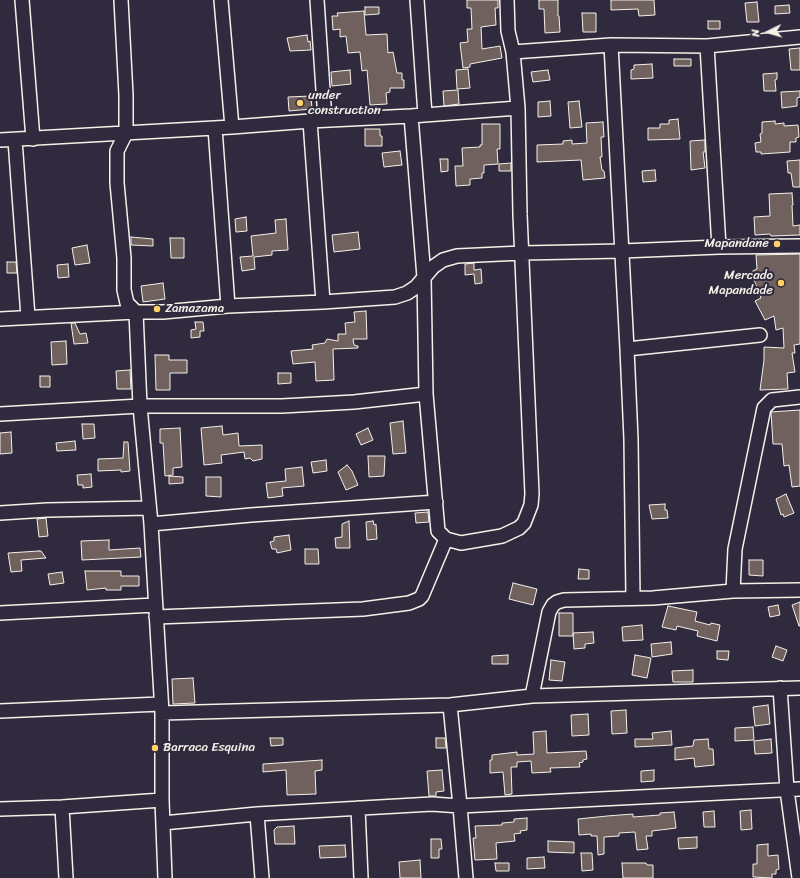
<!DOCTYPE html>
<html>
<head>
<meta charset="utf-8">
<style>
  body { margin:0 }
  #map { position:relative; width:800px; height:878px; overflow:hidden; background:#2f2a3d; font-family:Sriracha,sans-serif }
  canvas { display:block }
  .north { position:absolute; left:748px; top:12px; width:40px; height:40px; -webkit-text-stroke:3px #2f2a3d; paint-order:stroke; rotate:265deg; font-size:11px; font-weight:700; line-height:16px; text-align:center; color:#f4f1e8 }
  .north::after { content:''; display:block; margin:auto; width:14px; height:18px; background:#f4f1e8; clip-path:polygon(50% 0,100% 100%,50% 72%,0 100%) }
</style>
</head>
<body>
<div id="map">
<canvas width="800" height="878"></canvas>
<div class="north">N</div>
</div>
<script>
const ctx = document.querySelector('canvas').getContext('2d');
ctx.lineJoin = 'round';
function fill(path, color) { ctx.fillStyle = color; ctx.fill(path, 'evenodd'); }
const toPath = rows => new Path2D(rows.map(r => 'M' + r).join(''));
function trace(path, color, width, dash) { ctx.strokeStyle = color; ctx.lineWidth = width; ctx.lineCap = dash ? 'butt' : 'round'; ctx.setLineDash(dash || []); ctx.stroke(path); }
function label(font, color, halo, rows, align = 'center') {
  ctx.font = font + ' Sriracha,sans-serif'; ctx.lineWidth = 4; ctx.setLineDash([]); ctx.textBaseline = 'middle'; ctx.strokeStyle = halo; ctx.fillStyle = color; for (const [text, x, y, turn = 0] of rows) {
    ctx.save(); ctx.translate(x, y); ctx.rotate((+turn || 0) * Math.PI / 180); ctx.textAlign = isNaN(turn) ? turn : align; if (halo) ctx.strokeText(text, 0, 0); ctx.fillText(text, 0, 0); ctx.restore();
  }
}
const building = toPath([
  [467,0,498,0,498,8,495,8,496,25,481,27,482,49,500,46,502,58,470,64,470,67,463,68,460,43,468,42,467,29,472,29,471,8,467,8,467,0],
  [539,0,558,0,558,16,559,16,560,32,545,33,544,9,539,9,539,0],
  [611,0,654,0,655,15,639,16,638,9,611,10,611,0],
  [757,2,759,22,747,22,745,3,757,2],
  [789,5,790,13,775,14,775,6,789,5],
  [365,7,379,7,379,14,365,15,365,7],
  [364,11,366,35,387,34,388,53,393,52,397,73,402,73,402,80,404,80,404,88,390,88,390,92,386,93,387,104,370,105,367,70,362,71,360,52,348,53,346,36,340,37,340,29,333,30,332,16,338,16,337,13,364,11],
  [582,13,596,13,596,32,583,32,582,13],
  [708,21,720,21,720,29,708,29,708,21],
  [307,35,308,42,310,41,311,50,290,51,287,38,307,35],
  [800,48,800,70,791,70,789,49,800,48],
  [674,59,691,59,691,66,674,66,674,59],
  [652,64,653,78,631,79,631,70,634,69,634,65,652,64],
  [468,69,470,88,457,89,456,70,468,69],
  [350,70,351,84,332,86,331,72,350,70],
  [548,70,550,80,533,82,531,72,548,70],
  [777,73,777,79,775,80,776,91,764,91,763,74,777,73],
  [458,90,459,104,444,106,443,91,458,90],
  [800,91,800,97,797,98,797,106,782,108,781,92,800,91],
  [311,96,312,109,289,111,288,97,311,96],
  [550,101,551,116,538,117,538,102,550,101],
  [579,101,582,127,570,128,568,102,579,101],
  [678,119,680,139,648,140,648,128,660,128,660,124,669,124,669,120,678,119],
  [775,121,775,124,784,123,784,126,798,125,799,137,796,138,796,142,790,142,790,152,761,154,761,152,756,152,755,143,761,142,760,134,762,133,762,122,775,121],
  [603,122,604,137,601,137,602,157,600,157,602,170,604,171,605,178,583,180,581,160,537,162,537,145,563,144,563,141,572,140,572,144,587,143,586,123,603,122],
  [482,124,500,124,500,149,497,149,498,164,484,165,484,173,482,173,482,178,470,179,470,185,456,186,455,166,463,166,462,148,480,147,480,145,482,145,482,124],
  [365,129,380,129,380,136,382,136,382,146,365,146,365,129],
  [705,140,705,152,703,152,705,168,691,170,690,141,705,140],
  [400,151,402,165,384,167,382,153,400,151],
  [440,159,448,159,448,171,441,172,440,159],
  [800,160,800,187,793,187,791,173,788,173,787,161,800,160],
  [511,163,511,171,499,171,499,164,511,163],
  [655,170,656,181,643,182,642,171,655,170],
  [792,193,793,205,792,205,793,226,800,225,800,235,771,236,770,234,755,235,754,217,770,216,769,194,792,193],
  [246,217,247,231,236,232,235,219,246,217],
  [286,219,288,250,272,251,272,255,254,257,255,269,242,271,240,257,253,256,251,236,276,233,275,220,286,219],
  [358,232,360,249,334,252,332,235,358,232],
  [131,237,153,239,153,246,131,245,131,237],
  [170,238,184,238,184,258,171,258,170,238],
  [87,245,90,263,75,265,72,248,87,245],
  [800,254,800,344,794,345,795,353,792,353,795,372,787,373,788,389,760,390,764,360,764,347,784,348,783,328,776,330,774,316,765,320,755,301,761,298,751,272,757,269,756,255,800,254],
  [7,262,16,262,17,273,7,273,7,262],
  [474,263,474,270,481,269,482,283,475,284,474,274,465,275,465,264,474,263],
  [68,264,69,277,58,278,57,265,68,264],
  [163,283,165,299,143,302,141,286,163,283],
  [366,311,367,339,353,339,354,345,358,346,358,348,333,349,334,380,316,381,315,362,293,364,291,351,313,349,312,345,325,343,327,339,338,341,338,334,346,334,345,323,355,322,354,312,366,311],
  [195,322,203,322,204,331,200,331,200,337,191,338,191,330,196,329,195,322],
  [71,323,75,323,80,334,86,333,88,343,74,344,71,323],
  [66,341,67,364,52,365,51,342,66,341],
  [155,355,169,355,169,360,187,360,187,373,170,373,170,390,156,390,155,355],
  [130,370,131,389,117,389,116,371,130,370],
  [278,373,291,373,291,383,278,384,278,373],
  [40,376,50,376,50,387,40,387,40,376],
  [800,410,800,486,792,487,789,465,784,466,782,444,773,444,771,412,800,410],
  [403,421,406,453,393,454,390,423,403,421],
  [82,424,94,424,95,438,83,439,82,424],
  [222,426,223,435,238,433,239,446,262,445,262,459,253,461,250,458,245,459,244,452,221,455,222,463,204,465,201,428,222,426],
  [180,428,182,467,173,468,173,475,165,476,163,443,160,443,160,429,180,428],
  [368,428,373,440,361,445,356,434,368,428],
  [11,432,12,453,0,454,0,433,11,432],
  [75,441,76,450,57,451,56,443,75,441],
  [124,442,128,442,130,471,121,472,121,470,98,471,98,459,123,458,124,442],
  [368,456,385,456,384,476,369,477,368,456],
  [326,460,327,471,313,473,311,462,326,460],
  [347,465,352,471,358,485,346,490,338,472,347,465],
  [302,467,304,486,282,488,283,496,268,498,266,483,286,481,285,469,302,467],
  [91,474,92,487,83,488,83,485,78,485,77,475,91,474],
  [169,476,183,477,183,483,169,484,169,476],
  [206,477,221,477,221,497,206,496,206,477],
  [786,494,794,513,784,517,783,514,781,515,776,499,786,494],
  [665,504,665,510,667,510,668,518,652,519,649,505,665,504],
  [428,512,429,522,416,523,415,513,428,512],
  [46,518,48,536,39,537,37,519,46,518],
  [349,521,350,548,336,548,335,538,342,537,342,524,349,521],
  [373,521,374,525,376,524,377,539,367,540,366,522,373,521],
  [289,535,291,550,277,553,276,549,272,549,270,542,274,541,274,537,289,535],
  [109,540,109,550,140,548,141,557,82,560,81,541,109,540],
  [305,549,318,549,319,564,305,564,305,549],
  [39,551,41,551,46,558,21,560,22,571,11,572,8,553,39,551],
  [749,560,763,560,763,576,749,575,749,560],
  [579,569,589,570,589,579,578,579,579,569],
  [85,571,121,571,121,576,139,576,139,586,121,586,121,590,106,590,106,588,87,590,85,571],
  [62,572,64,583,50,585,48,574,62,572],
  [513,583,537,589,533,605,509,599,513,583],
  [800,602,800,626,799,626,792,605,800,602],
  [778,605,780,615,770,617,768,607,778,605],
  [668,606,697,612,695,621,710,625,711,623,720,625,717,641,697,636,698,631,677,626,676,630,662,627,668,606],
  [559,613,573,613,573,636,559,636,559,613],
  [642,625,643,640,623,641,622,627,642,625],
  [593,632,594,643,585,644,585,648,574,649,573,633,593,632],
  [671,642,672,654,652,657,651,644,671,642],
  [776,646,787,650,783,661,772,657,776,646],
  [717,651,729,651,728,660,717,659,717,651],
  [508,655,508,664,492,664,492,656,508,655],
  [635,655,651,658,647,678,632,675,635,655],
  [551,660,565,662,562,681,549,680,551,660],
  [693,670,693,682,673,682,672,671,693,670],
  [193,678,195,703,173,704,172,679,193,678],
  [768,705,770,724,755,726,753,707,768,705],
  [626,710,627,733,612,734,611,711,626,710],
  [588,714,589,735,572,736,571,715,588,714],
  [753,727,754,740,735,741,735,728,753,727],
  [546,731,547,753,586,751,587,759,583,760,583,762,579,763,580,767,550,768,551,772,532,773,531,761,517,762,517,767,511,767,512,794,505,795,503,772,490,773,490,760,492,760,492,755,517,752,517,755,534,754,533,732,546,731],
  [671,731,672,745,635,747,635,739,653,739,652,733,671,731],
  [270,738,283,738,283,745,271,746,270,738],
  [436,738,445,738,446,748,436,748,436,738],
  [708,739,709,749,713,749,714,765,695,767,694,758,675,760,675,748,693,746,694,740,708,739],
  [771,739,772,753,755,754,754,741,771,739],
  [322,760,322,770,315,771,316,794,287,795,286,770,263,772,263,764,322,760],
  [442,770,444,791,436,792,436,796,429,796,427,771,442,770],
  [654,770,654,781,641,782,641,771,654,770],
  [751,810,752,829,741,830,740,811,751,810],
  [714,811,715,827,704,827,703,812,714,811],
  [674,812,676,828,652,831,652,836,646,836,648,849,637,850,635,832,619,833,619,836,604,837,604,854,598,855,597,836,591,836,591,834,579,835,578,819,607,816,633,814,633,817,660,815,660,813,674,812],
  [527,818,527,830,520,831,521,833,514,834,515,841,496,843,497,859,475,860,473,838,476,838,475,826,502,825,502,823,514,822,514,819,527,818],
  [294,826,295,844,275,844,274,830,277,827,294,826],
  [697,837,697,848,679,849,678,838,697,837],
  [431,839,441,839,442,849,439,849,439,858,431,858,431,839],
  [548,841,574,842,574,853,548,852,548,841],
  [768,844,768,856,778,855,779,869,776,870,776,874,772,874,772,878,753,877,753,864,757,864,757,845,768,844],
  [345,845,346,857,320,858,319,846,345,845],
  [581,853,592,853,593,870,582,871,581,853],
  [544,857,545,868,527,869,527,858,544,857],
  [420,860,421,878,400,878,399,862,420,860],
  [495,863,509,863,509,871,496,871,495,863],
  [622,863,646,863,647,865,653,865,653,878,623,878,622,863]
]);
fill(building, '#70615e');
trace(building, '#f4f1e8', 1);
const minor = toPath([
  [22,0,33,139],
  [121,0,126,95,126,133,117,151,117,183,124,258,124,290,127,303,136,312,140,406,151,524,162,713,162,800,165,878],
  [221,0,232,127],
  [317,0,325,120],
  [417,0,425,115],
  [611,45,627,349,631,439,633,598],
  [707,46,719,247],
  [513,52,611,45,707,46,800,37],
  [411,116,424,277,426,394,438,531,446,539,461,543,502,536,519,528,524,523,531,505,532,494,520,214,518,108,513,52,508,31,507,0],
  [310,121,323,302],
  [215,128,228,306],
  [0,140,232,127,310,121,411,116,518,108],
  [15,140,28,317],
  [0,319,136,312,163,312,228,306,323,302,395,297,407,293,416,287,433,267,443,260,457,256,522,253,622,251,719,247,800,246],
  [627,349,760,335],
  [0,414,140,406,282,406,354,402,426,394],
  [0,513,47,510,149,508],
  [151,524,251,515,436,502],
  [733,591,735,549,764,408,772,400,800,397],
  [0,613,155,605],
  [156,617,363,609,409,603,419,599,422,596,446,539],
  [780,688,787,790,799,878],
  [532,696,549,612,553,605,557,602,564,600,653,598,733,591,800,590],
  [450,705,460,806,466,878],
  [0,711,160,704],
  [162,713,450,705,532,696,800,688],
  [62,807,66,878],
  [358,808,361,878],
  [0,809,62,807,162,800],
  [257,814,262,878],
  [163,823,257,814,432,804,460,806,800,789]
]);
trace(minor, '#f4f1e8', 16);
trace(minor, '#2f2a3d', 13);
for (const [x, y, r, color] of [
  [300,103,4,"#ffd166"],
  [777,244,4,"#ffd166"],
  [781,283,4,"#ffd166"],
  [157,309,4,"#ffd166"],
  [155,748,4,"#ffd166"]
]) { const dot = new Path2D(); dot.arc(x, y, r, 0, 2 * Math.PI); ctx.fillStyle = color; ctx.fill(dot); trace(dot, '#2f2a3d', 1.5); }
label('13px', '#f4f1e8', '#2f2a3d', [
  ["under",308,96],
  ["construction",308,111],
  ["Mapandane",769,244,"right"],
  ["Mercado",773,276,"right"],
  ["Mapandade",773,291,"right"],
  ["Zamazama",165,309],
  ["Barraca Esquina",163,748]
], 'left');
</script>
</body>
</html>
